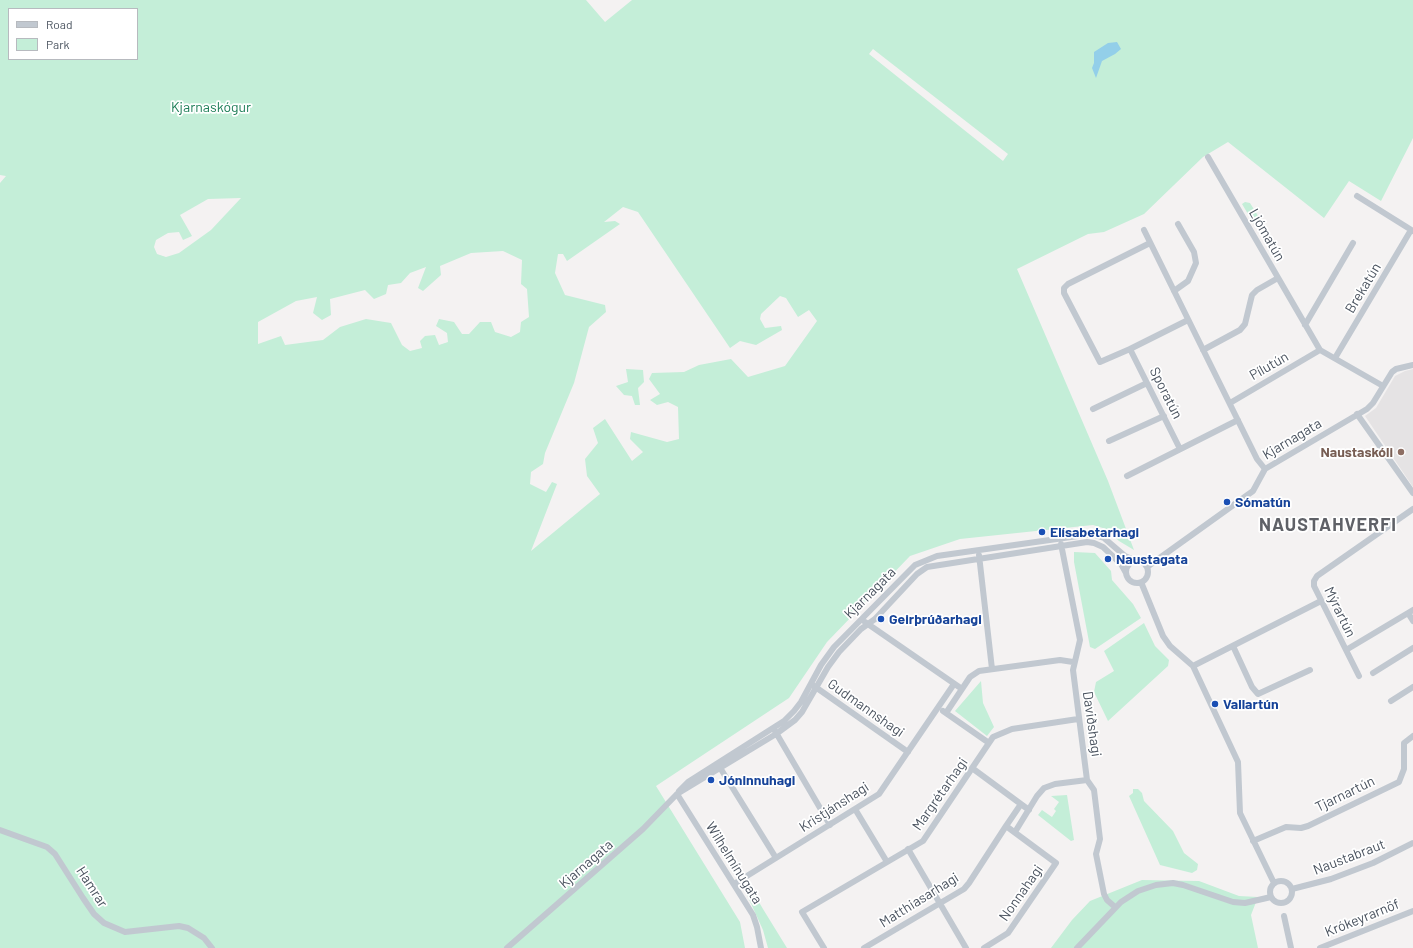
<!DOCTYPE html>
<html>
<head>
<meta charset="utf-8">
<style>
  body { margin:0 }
  #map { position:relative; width:1413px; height:948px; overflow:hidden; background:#f4f2f2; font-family:Barlow,sans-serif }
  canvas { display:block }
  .legend { position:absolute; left:8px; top:8px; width:130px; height:52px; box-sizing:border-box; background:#fff; border:1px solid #b7babf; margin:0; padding:5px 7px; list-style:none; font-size:12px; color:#4a535f }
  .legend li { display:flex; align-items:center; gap:8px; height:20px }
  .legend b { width:20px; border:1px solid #b7babf }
</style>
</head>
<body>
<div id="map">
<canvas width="1413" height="948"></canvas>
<ul class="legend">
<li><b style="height:5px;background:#c1c8d0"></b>Road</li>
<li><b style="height:11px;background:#c4eed8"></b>Park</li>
</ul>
</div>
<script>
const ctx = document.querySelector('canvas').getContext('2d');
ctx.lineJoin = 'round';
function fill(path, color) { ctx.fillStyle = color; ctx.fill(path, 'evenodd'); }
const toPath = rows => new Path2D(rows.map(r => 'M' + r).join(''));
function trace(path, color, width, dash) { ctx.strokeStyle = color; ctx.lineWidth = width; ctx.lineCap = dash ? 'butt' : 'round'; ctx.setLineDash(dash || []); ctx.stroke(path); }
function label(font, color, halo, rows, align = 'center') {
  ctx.font = font + ' Barlow,sans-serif'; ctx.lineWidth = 3.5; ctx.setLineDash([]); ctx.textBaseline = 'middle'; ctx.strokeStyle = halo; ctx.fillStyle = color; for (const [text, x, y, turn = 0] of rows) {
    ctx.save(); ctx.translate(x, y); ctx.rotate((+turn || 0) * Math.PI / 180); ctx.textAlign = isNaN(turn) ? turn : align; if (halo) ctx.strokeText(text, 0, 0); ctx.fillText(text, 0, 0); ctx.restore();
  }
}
fill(toPath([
  [1413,369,1413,487,1365,416,1376,408,1395,376,1405,371]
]), '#e5e3e4');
fill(toPath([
  [0,0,586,0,605,22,632,0,1413,0,1413,138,1381,201,1349,181,1324,218,1228,142,1203,157,1144,214,1104,232,1088,234,1017,269,1108,481,1134,550,1119,541,1106,529,1093,525,960,539,910,556,827,642,789,698,656,786,740,922,745,948,0,948,0,183,6,176,0,175],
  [9,9,137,9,137,59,9,59],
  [873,49,1008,154,1003,161,869,54],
  [241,198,211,230,179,253,166,257,157,254,154,247,156,240,168,233,179,232,183,240,192,236,180,215,208,199],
  [623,207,638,212,730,348,740,341,756,345,782,330,781,326,765,328,760,319,761,314,780,296,786,298,798,317,809,310,817,321,785,366,748,377,731,359,699,365,684,372,652,373,649,379,660,394,650,400,657,405,668,402,678,407,679,439,667,442,631,432,630,439,643,452,632,461,605,419,593,428,598,443,585,459,587,476,600,494,531,551,557,484,552,482,546,492,530,484,531,472,543,464,545,453,574,383,589,327,606,312,605,305,565,295,555,273,558,254,563,254,567,261,620,224,615,221,604,222],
  [503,251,522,260,521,284,527,289,529,317,521,322,520,332,511,337,495,332,491,322,480,322,469,334,462,334,454,322,439,319,436,326,447,333,448,342,439,345,435,335,425,336,420,341,422,348,410,351,402,345,391,323,366,319,340,327,323,340,285,345,281,336,258,344,258,322,296,301,317,297,313,313,322,320,331,315,330,299,365,290,374,299,386,294,388,285,401,283,410,273,426,267,418,288,423,291,441,275,440,266,471,253],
  [1245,202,1250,203,1260,219,1259,221,1254,224,1242,204],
  [626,369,643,370,644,382,638,388,640,405,635,405,632,396,624,395,616,386,628,382],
  [1074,552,1095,553,1111,571,1112,580,1133,604,1141,618,1095,649,1090,647,1074,562],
  [1144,623,1155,646,1169,660,1168,666,1108,721,1094,692,1096,682,1114,671,1104,651],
  [981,681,983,703,994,727,987,736,955,711],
  [1133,789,1138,789,1142,793,1144,801,1173,831,1184,853,1198,864,1197,870,1192,873,1160,865,1129,796,1133,793],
  [1067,795,1074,840,1071,841,1038,815,1042,810,1052,817,1056,811,1054,809,1059,802,1051,796],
  [746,880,763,909,787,948,768,948,763,930,743,886],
  [1142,880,1199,881,1239,896,1258,897,1251,915,1258,948,1051,948,1072,920,1090,901]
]), '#c4eed8');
fill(toPath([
  [1117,42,1121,49,1115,54,1102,61,1096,78,1092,68,1094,63,1094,52,1108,43]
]), '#93cfe9');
trace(toPath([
  [1208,157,1320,350,1383,386],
  [1357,196,1413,231],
  [1144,230,1257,459,1265,469],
  [1150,243,1068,284,1064,288,1064,293,1100,362,1130,349,1188,320],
  [1174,291,1188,281,1196,263,1194,252,1178,224],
  [1305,325,1353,243],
  [1130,349,1180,449],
  [1203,350,1240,330,1245,324,1252,295,1257,290,1278,278],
  [1335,358,1411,230],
  [1230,403,1320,350],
  [1093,409,1147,383],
  [1357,414,1413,493],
  [1109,441,1164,416],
  [1127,476,1238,420],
  [1061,544,1080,640,1073,670,1087,780,1094,790,1100,839,1096,854,1104,894,1107,900,1115,907],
  [979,555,992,669],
  '1126 572a11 11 0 1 1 22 0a11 11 0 1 1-22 0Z',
  [1147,567,1253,491,1265,469,1367,409,1373,403,1392,372,1396,369,1413,365],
  [1141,582,1163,636,1170,646,1193,666,1238,762,1240,813,1274,883],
  [1408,613,1413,621],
  [865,622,962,689],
  [1233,646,1252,687,1258,694,1310,670],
  [1346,650,1413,610],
  [1193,666,1321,601],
  [1373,673,1413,648],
  [1359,676,1314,586,1314,581,1317,576,1413,509],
  [814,686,908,752],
  [1391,701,1413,687],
  [943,711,989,743],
  [946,713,970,677,979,671,1060,660,1073,662],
  [775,731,830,825],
  [719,766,776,858],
  [972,768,1029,810],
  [679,791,688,782,784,721,794,711,801,702,821,665,834,647,915,565,937,556,1092,534,1104,538,1125,556,1136,561],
  [677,794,753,915,757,927,761,948],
  [855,809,887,862],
  [1006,826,1021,804],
  [0,830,47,847,55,854,83,898,94,914,104,923,125,932,179,926,188,928,204,938,212,948],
  [1015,832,1037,796,1044,788,1055,784,1087,780],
  [1253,841,1286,827,1301,828,1308,826,1399,782,1404,769,1404,743,1413,736],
  [908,849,966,948],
  '1270 892a11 11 0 1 1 22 0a11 11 0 1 1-22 0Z',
  [734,884,879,794,954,684],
  [1292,889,1331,879,1373,863,1413,843],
  [1284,916,1291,948],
  [507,948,643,829,677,794,776,734,795,720,802,712,828,667,839,652,861,629,875,619,917,574,927,567,1087,542,1094,543,1103,547,1121,564,1126,573],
  [824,948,802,912,923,841,993,737,1012,729,1078,719],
  [864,948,964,889,969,883,1006,826,1056,863,1008,933,984,948],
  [1077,948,1121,902,1138,891,1156,885,1173,883,1183,885,1233,902,1245,903,1271,897],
  [1320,948,1413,911]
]), '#c1c8d0', 6);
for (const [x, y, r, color] of [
  [1401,452,4,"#8d6e63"],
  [1227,502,4,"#1a4fb4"],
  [1042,532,4,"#1a4fb4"],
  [1108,559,4,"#1a4fb4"],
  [881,619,4,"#1a4fb4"],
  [1215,704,4,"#1a4fb4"],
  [711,780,4,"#1a4fb4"]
]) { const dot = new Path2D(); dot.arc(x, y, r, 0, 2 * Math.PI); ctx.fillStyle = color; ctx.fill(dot); trace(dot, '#fff', 1.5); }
label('14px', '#1d7e57', '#fff', [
  ["Kjarnaskógur",211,107]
]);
label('14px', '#4a535f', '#fff', [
  ["Ljómatún",1267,235,60],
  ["Brekatún",1363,288,-59],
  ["Pílutún",1269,366,-30],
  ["Sporatún",1166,393,63],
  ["Kjarnagata",1292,439,-31],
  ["Kjarnagata",870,593,-45],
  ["Mýrartún",1340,612,64],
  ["Gudmannshagi",866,708,35],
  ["Daviðshagi",1092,724,82],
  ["Margrétarhagi",940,794,-55],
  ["Tjarnartún",1345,794,-26],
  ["Kristjánshagi",834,807,-33],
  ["Naustabraut",1349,857,-21],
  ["Wilhelmínugata",734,863,58],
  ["Kjarnagata",586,864,-41],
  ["Hamrar",92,887,57],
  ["Nonnahagi",1021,893,-55],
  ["Matthiasarhagi",919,900,-32],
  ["Krókeyrarnöf",1362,918,-22]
]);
label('bold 14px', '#785e54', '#fff', [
  ["Naustaskóli",1393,452]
], 'right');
label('bold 14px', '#164399', '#fff', [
  ["Sómatún",1235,502],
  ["Elísabetarhagi",1050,532],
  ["Naustagata",1116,559],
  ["Geirþrúðarhagi",889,619],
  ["Vallartún",1223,704],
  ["Jóninnuhagi",719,780]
], 'left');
ctx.letterSpacing = '1px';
label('bold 18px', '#5f6167', '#fff', [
  ["NAUSTAHVERFI",1328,525]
]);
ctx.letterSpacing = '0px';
</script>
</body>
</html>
